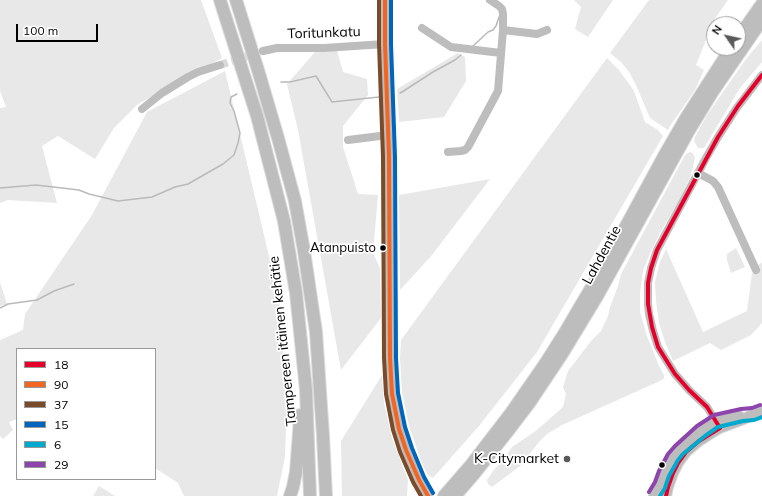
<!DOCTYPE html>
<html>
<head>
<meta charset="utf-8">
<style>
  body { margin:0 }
  #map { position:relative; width:762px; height:496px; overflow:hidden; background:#fff; font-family:Mulish,sans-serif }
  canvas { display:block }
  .legend { position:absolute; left:16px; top:348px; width:140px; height:132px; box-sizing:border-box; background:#fff; border:1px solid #999; margin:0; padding:5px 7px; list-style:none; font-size:12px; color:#000 }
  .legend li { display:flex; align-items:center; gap:8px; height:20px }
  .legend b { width:20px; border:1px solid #999 }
  .north { position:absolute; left:706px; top:16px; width:40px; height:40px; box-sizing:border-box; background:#fff; border:1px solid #999; border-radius:50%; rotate:304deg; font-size:11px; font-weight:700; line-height:16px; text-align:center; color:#000 }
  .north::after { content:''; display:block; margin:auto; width:14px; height:18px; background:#595959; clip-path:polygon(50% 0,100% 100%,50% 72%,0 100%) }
  .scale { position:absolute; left:16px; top:24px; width:82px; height:18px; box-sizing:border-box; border:2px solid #000; border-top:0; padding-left:5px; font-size:12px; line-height:14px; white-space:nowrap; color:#000; -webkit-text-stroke:3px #fff; paint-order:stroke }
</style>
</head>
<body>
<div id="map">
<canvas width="762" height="496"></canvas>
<ul class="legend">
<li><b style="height:5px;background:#e4002b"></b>18</li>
<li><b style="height:5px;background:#f26522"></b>90</li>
<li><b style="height:5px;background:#7a4b2a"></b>37</li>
<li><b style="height:5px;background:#0065bd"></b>15</li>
<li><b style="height:5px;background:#00a9ce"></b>6</li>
<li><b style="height:5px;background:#8e44ad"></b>29</li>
</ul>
<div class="north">N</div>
<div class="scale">100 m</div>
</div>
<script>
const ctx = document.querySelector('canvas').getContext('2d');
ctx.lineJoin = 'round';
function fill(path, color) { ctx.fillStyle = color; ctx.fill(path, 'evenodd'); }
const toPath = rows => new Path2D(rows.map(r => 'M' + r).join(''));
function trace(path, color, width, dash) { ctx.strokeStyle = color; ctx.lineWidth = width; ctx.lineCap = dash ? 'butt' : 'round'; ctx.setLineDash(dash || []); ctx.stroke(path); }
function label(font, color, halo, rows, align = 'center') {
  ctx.font = font + ' Mulish,sans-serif'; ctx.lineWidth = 3.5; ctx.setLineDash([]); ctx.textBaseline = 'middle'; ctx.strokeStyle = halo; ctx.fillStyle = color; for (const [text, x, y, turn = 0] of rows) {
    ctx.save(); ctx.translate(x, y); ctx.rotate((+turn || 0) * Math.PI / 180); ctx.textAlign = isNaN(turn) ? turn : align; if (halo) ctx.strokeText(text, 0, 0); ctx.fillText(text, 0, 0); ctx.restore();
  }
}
fill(toPath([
  [0,0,201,0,222,58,138,104,114,128,95,159,58,136,42,146,57,203,8,200,0,203,0,108,6,107,0,91],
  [574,0,613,0,588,37,575,29,581,7],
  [649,0,728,0,714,20,696,65,704,70,695,90,670,126,668,130,650,118,636,85,629,72,621,62,610,53],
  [762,40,762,62,740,88,704,148,698,148,694,141,695,137,707,115,746,59],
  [337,50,343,72,367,79,368,95,343,126,343,147,358,194,378,195,373,253,380,268,381,318,341,370,298,130,287,84,315,52],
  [458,53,465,57,466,81,444,117,399,122,397,89],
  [607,58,618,69,630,85,634,91,645,122,658,130,663,136,537,352,479,426,433,478,427,474,421,461,409,426,402,392,400,358,401,340],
  [225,71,279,298,287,395,285,457,277,496,184,496,178,483,155,468,155,349,17,349,17,419,9,422,13,430,3,439,0,436,0,340,23,330,25,314,92,215,147,112],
  [691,152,693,154,695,158,690,178,677,204,661,231,651,251,643,271,640,292,640,312,647,336,654,353,658,364,664,375,664,378,662,380,562,425,547,434,539,442,520,466,492,487,488,484,487,480,493,471,503,460,512,447,537,430,563,407,566,394,563,387,568,371,591,341,601,331,608,316,610,307,618,286,621,274,684,157,687,153],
  [490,179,432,255,400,290,399,195],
  [736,248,745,267,731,273,727,260,727,254],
  [666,249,703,332,747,311,752,273,758,266,762,262,762,323,751,335,721,350,710,343,673,361,665,342,659,323,656,301,655,282,660,262],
  [0,282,7,304,0,306],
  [382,375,384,403,392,438,408,480,407,496,342,496,341,441],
  [99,486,115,496,93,496]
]), '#e8e8e8');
trace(toPath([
  [472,47,488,32,493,30,496,26,499,17],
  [281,82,290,82,316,76,332,102,379,97],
  [400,93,402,92,433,72,455,60,461,55],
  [0,188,36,185,79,190,89,194,118,201,152,197,175,187,188,184,223,164,234,155,238,143,240,133,234,111,230,103,231,97,237,94],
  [0,308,8,304,37,300,54,291,74,284]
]), '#bababa', 1.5);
trace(toPath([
  [220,65,257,53]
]), '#d9d9d9', 8, [8, 4]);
const major = toPath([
  [385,0,385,44,389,157,390,358,392,394,399,429,406,450,419,480,428,496],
  [654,495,660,485,664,474,667,467,679,450,701,431,716,421,739,416],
  [666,496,668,487,673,473,678,463,686,452,699,441,713,432,720,428,744,419,753,414,762,411]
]);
const highway = toPath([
  [220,0,257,116,284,221,296,293,306,390,310,496],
  [236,0,258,70,278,138,295,201,304,251,316,332,323,436,326,496],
  [738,38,762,4],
  [290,496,293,487,296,472,299,433,300,415],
  [444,496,471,465,511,413,545,364,564,334,607,261,664,156,686,118,731,48],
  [455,496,474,474,508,431,530,402,562,354,596,298,688,132,713,91,762,20]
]);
trace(major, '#dbdbdb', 12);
trace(highway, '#dbdbdb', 14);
trace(toPath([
  [422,28,451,47,501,53],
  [503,30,537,34,547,30],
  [263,51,277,48,324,48,385,44],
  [142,109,162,93,188,77,198,72,220,65],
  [348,140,388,135],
  [448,152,461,151,465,150,468,147,498,91,503,30,503,14,502,9,499,6,490,0],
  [698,173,713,181,718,187,756,270],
  [718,425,707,407,689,390,675,374,663,355,658,347,653,331,649,314,648,304,648,283,651,268,657,250,706,158,718,137,736,109,762,75]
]), '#bdbdbd', 8);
trace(major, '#bdbdbd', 10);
trace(highway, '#bdbdbd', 12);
trace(toPath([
  [666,496,668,487,673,473,678,463,686,452,699,441,720,428,707,407,689,390,675,374,658,347,652,327,648,304,648,283,651,268,657,250,718,137,738,106,762,75]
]), '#e4002b', 4);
trace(toPath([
  [385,0,385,44,389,157,390,358,392,394,399,429,406,450,419,480,428,496]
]), '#f26522', 4);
trace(toPath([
  [379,0,379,44,383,157,384,358,386,394,393,430,400,452,413,482,421,496]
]), '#7a4b2a', 4);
trace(toPath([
  [391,0,391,44,395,157,396,358,398,393,405,427,412,448,424,477,433,493]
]), '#0065bd', 4);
trace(toPath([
  [660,496,665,488,669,476,678,460,683,454,705,436,718,427,743,421,754,420,762,417]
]), '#00a9ce', 4);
trace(toPath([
  [649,492,655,482,659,471,668,454,675,446,697,426,714,415,741,409,752,408,760,405]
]), '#8e44ad', 4);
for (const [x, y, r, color] of [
  [697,175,3.5,"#000"],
  [383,248,3.5,"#000"],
  [567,459,4,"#595959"],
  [662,465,3.5,"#000"]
]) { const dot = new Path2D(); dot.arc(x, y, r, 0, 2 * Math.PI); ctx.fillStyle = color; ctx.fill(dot); trace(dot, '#fff', 1.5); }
label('13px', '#000', '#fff', [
  ["Atanpuisto",376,248]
], 'right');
label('14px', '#000', '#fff', [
  ["Toritunkatu",324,33,-2],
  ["Lahdentie",602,255,-61],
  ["Tampereen itäinen kehätie",283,341,-96]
]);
label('14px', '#000', '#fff', [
  ["K-Citymarket",559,459]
], 'right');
</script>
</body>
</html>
